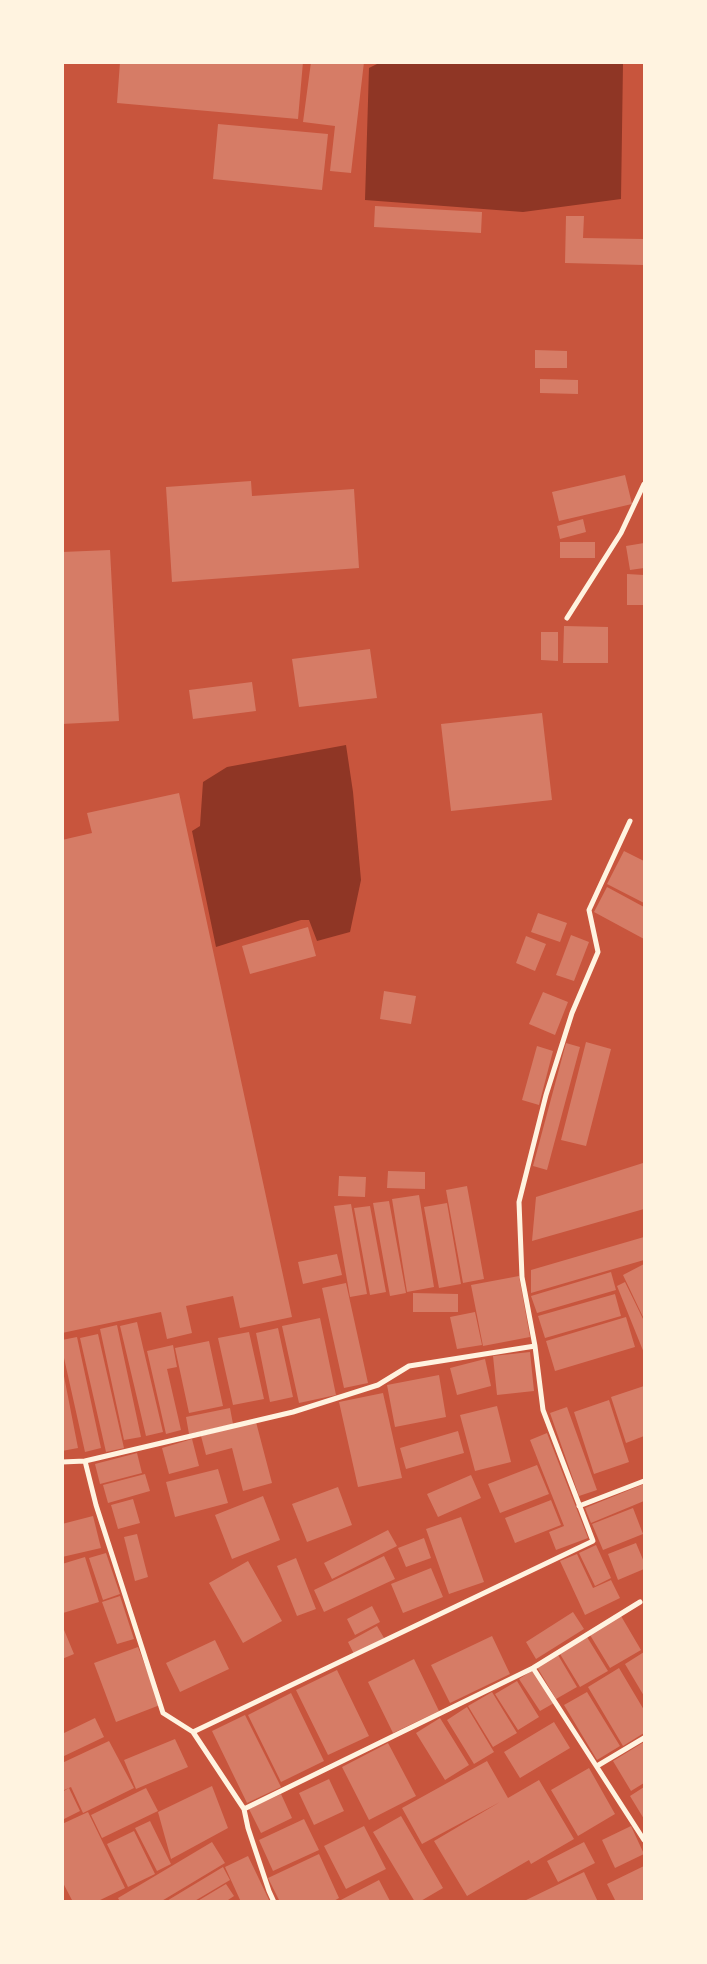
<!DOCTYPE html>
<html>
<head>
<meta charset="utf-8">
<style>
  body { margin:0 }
  #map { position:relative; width:707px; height:1964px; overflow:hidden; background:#c8553d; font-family:"IBM Plex Sans",sans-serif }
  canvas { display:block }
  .frame { position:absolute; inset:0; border:64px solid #fff3e0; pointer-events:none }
</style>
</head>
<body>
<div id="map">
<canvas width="707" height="1964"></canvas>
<div class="frame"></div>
</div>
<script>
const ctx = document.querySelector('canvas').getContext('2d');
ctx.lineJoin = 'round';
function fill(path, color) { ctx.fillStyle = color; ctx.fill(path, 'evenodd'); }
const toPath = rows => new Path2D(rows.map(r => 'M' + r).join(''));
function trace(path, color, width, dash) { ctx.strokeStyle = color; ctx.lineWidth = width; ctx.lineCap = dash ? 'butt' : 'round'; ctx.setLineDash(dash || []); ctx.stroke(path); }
fill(toPath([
  [389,63,623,63,621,199,523,212,365,200,369,68,377,64],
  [346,745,353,792,361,880,350,932,317,941,309,920,301,920,216,947,192,831,200,826,203,782,227,767]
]), '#8f3625');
fill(toPath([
  [120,62,303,62,298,119,117,103],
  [311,62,364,62,351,173,330,171,335,126,303,122],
  [218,124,328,134,322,190,213,179],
  [375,206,482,212,481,233,374,227],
  [566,216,584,216,583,238,644,239,644,265,565,263],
  [535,350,567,351,567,368,535,368],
  [540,379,578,380,578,394,540,393],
  [625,475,632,504,559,521,552,492],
  [251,481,252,496,354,489,359,568,172,582,166,487],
  [583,519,586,532,560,539,557,526],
  [560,542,595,542,595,558,560,558],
  [644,543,644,568,630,570,626,546],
  [110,550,119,721,62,724,62,552],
  [627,574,644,575,644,605,627,605],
  [564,626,608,627,608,663,563,663],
  [541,632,558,632,558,661,541,660],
  [370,649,377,698,299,707,292,659],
  [252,682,256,711,193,719,189,690],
  [542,713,552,800,451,811,441,724],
  [179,793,292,1317,240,1328,233,1296,186,1306,192,1333,167,1339,161,1312,62,1333,62,840,92,833,87,813],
  [624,851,644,861,644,903,607,884],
  [607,887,644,907,644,939,594,912],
  [538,913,567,923,560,942,531,932],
  [308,927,316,956,250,974,242,946],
  [571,935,589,942,574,981,556,975],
  [526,936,546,944,535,971,516,963],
  [384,991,416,996,411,1024,380,1019],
  [543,992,568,1002,555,1035,529,1024],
  [586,1042,611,1049,586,1146,561,1140],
  [566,1043,580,1047,547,1170,533,1166],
  [537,1046,553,1051,539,1105,522,1100],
  [643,1163,644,1209,532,1241,536,1197],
  [388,1171,425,1172,425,1189,387,1188],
  [339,1176,366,1177,365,1197,338,1196],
  [467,1186,484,1279,463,1283,446,1190],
  [419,1195,434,1287,407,1292,392,1199],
  [389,1201,406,1293,390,1296,373,1203],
  [447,1203,461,1284,439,1288,424,1207],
  [351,1204,367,1294,350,1297,334,1206],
  [370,1206,386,1292,370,1295,354,1208],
  [644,1237,644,1260,531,1293,531,1270],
  [337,1254,342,1275,303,1284,298,1262],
  [644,1264,644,1319,623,1275],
  [611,1272,616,1290,537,1313,531,1296],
  [519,1276,530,1337,483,1346,471,1285],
  [625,1282,644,1321,644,1353,617,1286],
  [346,1283,368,1383,344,1388,322,1288],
  [413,1293,458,1294,458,1312,413,1312],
  [615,1294,621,1316,545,1338,538,1316],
  [475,1312,482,1345,457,1349,450,1317],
  [626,1317,635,1347,555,1371,546,1341],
  [320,1318,336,1395,299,1403,282,1326],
  [137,1322,163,1432,146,1436,120,1326],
  [117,1325,141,1437,124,1440,100,1329],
  [278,1328,293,1397,270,1402,256,1333],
  [249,1332,264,1399,233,1405,218,1338],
  [98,1334,124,1448,106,1452,80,1338],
  [77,1337,101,1448,85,1452,62,1349,62,1340],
  [209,1341,223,1406,189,1413,175,1348],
  [173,1345,177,1367,167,1369,181,1430,166,1434,147,1351],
  [530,1352,534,1391,497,1395,493,1356],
  [485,1359,491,1386,457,1395,450,1368],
  [62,1366,78,1448,62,1451],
  [439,1375,446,1417,395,1427,387,1385],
  [644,1386,644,1436,626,1443,611,1397],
  [383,1393,402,1478,358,1487,339,1402],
  [609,1400,629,1462,594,1474,574,1412],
  [497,1406,511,1462,475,1471,460,1415],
  [567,1407,597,1490,579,1496,550,1413],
  [230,1408,233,1424,189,1434,186,1417],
  [256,1422,272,1483,243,1491,232,1448,206,1455,201,1436],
  [458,1431,464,1453,406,1469,400,1448],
  [547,1433,588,1538,556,1550,549,1532,564,1526,530,1440],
  [192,1439,199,1466,169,1474,162,1448],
  [137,1453,142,1473,100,1484,95,1464],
  [537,1465,549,1494,500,1513,488,1484],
  [218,1469,228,1503,175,1517,166,1482],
  [145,1474,150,1491,108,1503,103,1485],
  [471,1475,481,1498,438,1517,427,1494],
  [644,1484,644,1501,591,1523,585,1508],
  [338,1487,352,1525,307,1542,292,1504],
  [263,1496,280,1540,232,1559,215,1515],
  [133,1499,140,1523,118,1529,111,1505],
  [551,1500,561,1525,515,1543,505,1518],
  [633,1508,643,1534,603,1550,592,1524],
  [93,1516,101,1548,62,1557,62,1524],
  [461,1517,484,1582,449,1594,426,1529],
  [388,1530,397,1546,332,1579,324,1563],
  [137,1534,148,1577,135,1581,124,1537],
  [424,1538,431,1558,406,1567,398,1548],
  [636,1543,644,1562,644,1569,618,1580,608,1554],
  [596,1545,611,1578,595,1586,579,1553],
  [106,1553,120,1594,103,1600,89,1558],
  [577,1554,593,1588,611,1580,620,1598,585,1615,560,1561],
  [384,1556,395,1579,324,1612,314,1590],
  [85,1557,99,1602,63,1613,62,1564],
  [296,1558,316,1609,297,1616,277,1566],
  [248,1561,282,1621,243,1643,209,1583],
  [431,1568,443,1597,403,1613,391,1584],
  [120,1596,134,1639,117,1644,102,1602],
  [372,1606,380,1622,355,1635,347,1619],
  [573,1612,584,1629,536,1659,526,1642],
  [621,1616,641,1650,610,1668,590,1635],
  [62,1625,74,1654,62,1659],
  [377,1626,384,1638,354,1654,348,1642],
  [492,1636,510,1674,450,1703,431,1665],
  [587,1637,608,1671,580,1687,560,1654],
  [215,1640,229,1669,180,1692,166,1663],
  [138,1647,160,1705,116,1722,94,1663],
  [644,1652,644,1696,625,1664],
  [558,1655,577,1687,556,1699,537,1667],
  [414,1659,439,1711,393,1733,368,1682],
  [619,1668,644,1710,644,1733,623,1746,588,1687],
  [337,1670,369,1736,328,1755,296,1690],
  [533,1670,554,1703,540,1711,519,1679],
  [517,1681,539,1717,518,1730,495,1694],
  [492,1692,517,1733,493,1747,468,1706],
  [587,1692,620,1746,597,1760,564,1705],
  [291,1693,324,1761,281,1782,248,1715],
  [467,1707,494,1752,474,1764,447,1720],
  [245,1715,281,1787,247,1803,212,1731],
  [95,1718,104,1737,62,1757,62,1734],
  [440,1718,469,1765,445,1780,416,1733],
  [554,1722,570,1748,520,1778,504,1752],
  [175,1739,188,1767,136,1789,124,1760],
  [109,1741,134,1788,83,1813,71,1787,62,1791,62,1763],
  [644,1742,644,1783,631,1791,613,1761],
  [388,1743,416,1796,369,1820,342,1767],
  [487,1761,508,1798,539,1780,574,1839,531,1864,529,1860,467,1896,434,1841,500,1802,422,1844,402,1808],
  [589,1768,615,1814,578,1836,551,1790],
  [329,1779,344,1811,314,1825,299,1793],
  [212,1786,228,1828,171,1859,158,1812],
  [644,1787,644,1819,630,1796],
  [69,1788,80,1811,62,1820,62,1792],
  [146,1788,158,1811,102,1838,91,1815],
  [281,1794,292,1818,261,1833,249,1809],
  [88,1812,125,1888,96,1902,73,1902,62,1881,62,1824],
  [401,1816,443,1888,419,1902,415,1902,373,1832],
  [304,1819,319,1850,273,1871,259,1840],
  [150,1821,171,1864,157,1871,135,1828],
  [364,1826,386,1869,346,1889,324,1846],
  [631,1826,644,1854,615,1868,602,1840],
  [134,1831,155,1874,128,1887,107,1844],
  [212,1842,225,1863,160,1902,120,1902,118,1898],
  [584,1842,595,1863,558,1882,547,1861],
  [319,1854,339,1898,332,1902,280,1902,268,1878],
  [248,1856,270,1902,241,1902,225,1867],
  [644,1866,644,1902,616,1902,607,1884],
  [223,1867,230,1880,193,1902,165,1902],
  [584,1872,598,1902,522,1902],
  [379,1880,390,1901,388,1902,337,1902],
  [226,1884,234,1896,225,1902,196,1902]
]), '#d67c66');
trace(toPath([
  [567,618,621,533,644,484],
  [535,1346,522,1277,519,1202,546,1095,572,1013,598,952,589,910,630,821],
  [85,1461,293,1412,378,1385,409,1366,535,1346,543,1410,593,1541,193,1732],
  [62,1462,85,1461,96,1505,163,1713,193,1732,244,1809,248,1828,269,1891,274,1902],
  [579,1506,644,1481],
  [533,1668,644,1840],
  [597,1766,644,1738],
  [244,1809,533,1668,640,1602]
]), '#fff3e0', 5);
</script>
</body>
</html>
